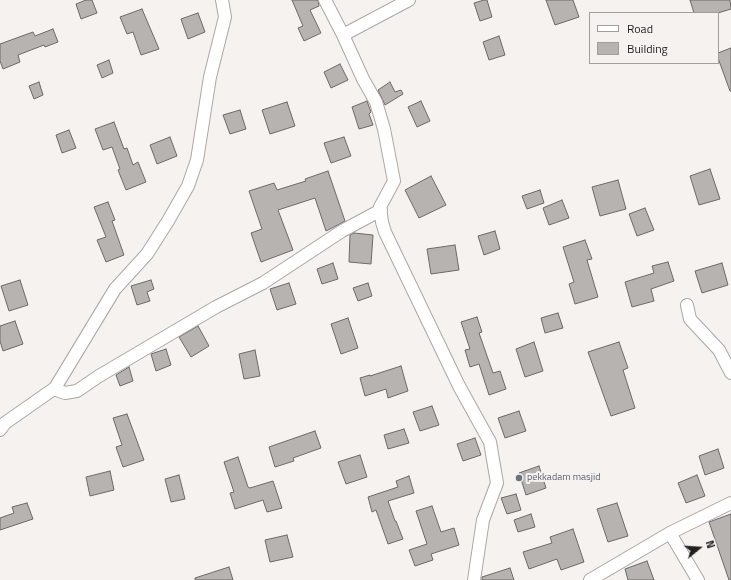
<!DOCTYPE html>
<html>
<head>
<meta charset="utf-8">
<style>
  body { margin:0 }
  #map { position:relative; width:731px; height:580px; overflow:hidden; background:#f6f2f0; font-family:"Titillium Web",sans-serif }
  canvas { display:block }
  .legend { position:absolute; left:589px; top:12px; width:130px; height:52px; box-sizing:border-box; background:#f6f2f0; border:1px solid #a19e9c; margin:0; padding:5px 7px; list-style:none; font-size:12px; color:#211f1f }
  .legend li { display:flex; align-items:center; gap:8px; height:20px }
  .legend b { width:20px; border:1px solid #a19e9c }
  .north { position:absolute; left:679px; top:528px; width:40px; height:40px; -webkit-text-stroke:3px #f6f2f0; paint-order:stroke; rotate:72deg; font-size:11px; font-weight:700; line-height:16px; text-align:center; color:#211f1f }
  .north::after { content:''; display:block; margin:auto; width:14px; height:18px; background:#211f1f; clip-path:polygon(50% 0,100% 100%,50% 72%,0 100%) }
</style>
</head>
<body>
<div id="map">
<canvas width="731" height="580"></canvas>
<ul class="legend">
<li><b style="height:5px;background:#fff"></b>Road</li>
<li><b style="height:11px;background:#b7b3b1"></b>Building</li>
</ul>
<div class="north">N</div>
</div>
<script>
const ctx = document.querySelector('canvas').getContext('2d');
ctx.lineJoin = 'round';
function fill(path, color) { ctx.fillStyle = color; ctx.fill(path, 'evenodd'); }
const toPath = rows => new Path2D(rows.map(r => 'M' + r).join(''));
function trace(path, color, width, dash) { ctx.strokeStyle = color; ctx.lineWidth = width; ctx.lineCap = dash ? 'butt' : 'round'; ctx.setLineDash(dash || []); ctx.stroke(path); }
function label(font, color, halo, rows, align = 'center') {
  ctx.font = font + ' "Titillium Web",sans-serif'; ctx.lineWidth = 4; ctx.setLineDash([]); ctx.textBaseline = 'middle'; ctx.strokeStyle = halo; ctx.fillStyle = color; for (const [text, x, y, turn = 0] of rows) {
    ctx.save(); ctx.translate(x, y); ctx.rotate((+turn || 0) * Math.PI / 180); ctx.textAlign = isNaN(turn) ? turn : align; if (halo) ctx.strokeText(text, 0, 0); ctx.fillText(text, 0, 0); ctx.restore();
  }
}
const building = toPath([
  [86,0,92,0,97,13,81,19,76,4,86,0],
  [292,0,318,0,319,6,310,10,321,33,304,41,298,28,303,26,292,0],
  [484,0,487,0,492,17,480,21,474,3,484,0],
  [546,0,573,0,579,17,555,25,546,0],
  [690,0,730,0,731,9,718,13,694,13,690,0],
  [142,9,159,49,141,55,133,32,127,34,120,17,142,9],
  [198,13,205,32,188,39,181,19,198,13],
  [53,29,58,42,45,47,44,45,18,55,20,62,3,69,0,61,0,44,33,32,35,36,53,29],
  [499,36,505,55,489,60,483,42,499,36],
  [731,48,731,91,730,91,718,58,718,53,731,48],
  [109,60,113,73,102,78,97,65,109,60],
  [340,64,348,80,331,88,324,72,340,64],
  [39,82,43,95,34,99,29,86,39,82],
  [390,82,395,92,401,90,403,94,385,105,378,90,390,82],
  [367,101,371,112,369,114,373,125,359,129,352,107,367,101],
  [421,101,430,121,417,127,408,107,421,101],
  [287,102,295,126,270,134,262,110,287,102],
  [240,110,246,129,230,134,223,115,240,110],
  [114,122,124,149,127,148,133,165,138,162,146,182,126,190,118,170,120,169,112,147,103,150,95,129,114,122],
  [69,130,76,148,62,153,56,135,69,130],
  [170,137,177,156,157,164,150,145,170,137],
  [344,137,351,156,331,163,324,143,344,137],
  [710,169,720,199,699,205,690,176,710,169],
  [328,171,345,221,332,228,326,231,315,198,278,210,293,250,261,262,251,233,262,229,249,191,274,183,277,190,306,181,305,179,328,171],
  [431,176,446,205,419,218,405,190,431,176],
  [618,180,626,209,600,216,592,187,618,180],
  [540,190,544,203,527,209,522,196,540,190],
  [562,200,569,218,549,225,543,208,562,200],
  [108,202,115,220,112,221,124,255,106,262,97,240,106,237,94,207,108,202],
  [645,208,654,230,637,236,629,214,645,208],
  [495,231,500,249,484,255,478,236,495,231],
  [354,233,373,235,371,264,349,262,350,235,354,233],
  [585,240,592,259,587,260,598,297,575,304,569,284,574,282,563,247,585,240],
  [455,245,459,270,431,274,427,249,455,245],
  [668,262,674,281,651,289,654,301,632,307,625,282,654,273,652,266,668,262],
  [333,263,338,279,322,284,317,269,333,263],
  [722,263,728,285,702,293,695,271,722,263],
  [20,280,28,305,9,311,1,286,20,280],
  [151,280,154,289,147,292,150,301,137,305,131,286,151,280],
  [289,283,296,304,277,310,270,289,289,283],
  [368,283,372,296,358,301,353,288,368,283],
  [558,313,563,328,545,333,541,318,558,313],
  [477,317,482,332,479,333,493,373,500,371,506,389,489,395,479,364,470,367,465,350,470,349,461,322,477,317],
  [348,318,358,348,341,354,331,324,348,318],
  [15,321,23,344,3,351,0,341,0,326,15,321],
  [198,326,209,346,191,357,179,337,198,326],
  [534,342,543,371,525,377,516,349,534,342],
  [619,342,628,368,623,370,635,408,611,416,588,352,619,342],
  [166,349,171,365,156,371,151,354,166,349],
  [255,350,260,376,244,379,239,354,255,350],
  [401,366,408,391,388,398,386,389,365,396,360,378,370,375,370,376,401,366],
  [129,367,133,381,120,386,116,375,129,367],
  [432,406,439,425,420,431,413,412,432,406],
  [519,411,526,431,505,438,498,418,519,411],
  [127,414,144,460,123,467,116,447,122,445,113,418,127,414],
  [404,429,409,443,388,449,384,435,404,429],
  [315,431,321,448,293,458,294,461,275,467,269,447,315,431],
  [475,438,481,455,463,461,457,444,475,438],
  [718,449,724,468,705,475,699,456,718,449],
  [360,455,367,477,346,484,338,462,360,455],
  [238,457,248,487,250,488,273,481,282,508,267,512,263,500,235,509,230,493,234,492,224,462,238,457],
  [539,466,546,488,526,495,519,473,539,466],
  [110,471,114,490,90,496,86,477,110,471],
  [179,475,185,499,171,502,165,479,179,475],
  [697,475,705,496,686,503,678,483,697,475],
  [409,476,414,493,388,501,395,521,396,521,403,539,388,544,376,510,372,512,368,497,398,487,396,481,409,476],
  [516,494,521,510,507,514,501,498,516,494],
  [27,503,33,519,0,530,0,518,14,513,12,507,27,503],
  [617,503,628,536,608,542,597,509,617,503],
  [432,506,441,532,454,528,459,545,431,554,433,560,415,566,409,550,427,544,416,511,432,506],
  [531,514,535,527,518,532,514,520,531,514],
  [731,514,731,580,729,580,709,522,731,514],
  [573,529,584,562,561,570,557,559,529,569,523,552,552,543,550,537,573,529],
  [287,535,293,557,270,562,265,540,287,535],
  [647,561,654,580,628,580,625,569,647,561],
  [229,567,233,580,195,580,195,578,229,567],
  [510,568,514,580,482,580,482,577,510,568]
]);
fill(building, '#b7b3b1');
trace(building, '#6d6967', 1);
const minor = toPath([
  [325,0,343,35,363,79,376,102,384,129,394,181,380,207,382,222,385,232,459,386,490,442,497,483,483,520,474,580],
  [343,35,409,0],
  [687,305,690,319,719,350,731,373],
  [54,389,65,393,77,391,99,376,216,307,263,283,342,231,381,210],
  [0,430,5,423,55,388,115,289,147,254,168,221,188,186,197,160,210,77,225,17,222,0],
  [670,533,698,580],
  [590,580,670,533,731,503]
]);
trace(minor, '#aba7a5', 14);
trace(minor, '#fff', 12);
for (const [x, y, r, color] of [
  [519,478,4,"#6b7280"]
]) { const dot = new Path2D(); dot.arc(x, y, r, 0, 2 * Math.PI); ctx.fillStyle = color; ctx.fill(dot); trace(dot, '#f6f2f0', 1.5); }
label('10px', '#5b616d', '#f6f2f0', [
  ["pekkadam masjid",527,478]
], 'left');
</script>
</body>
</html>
